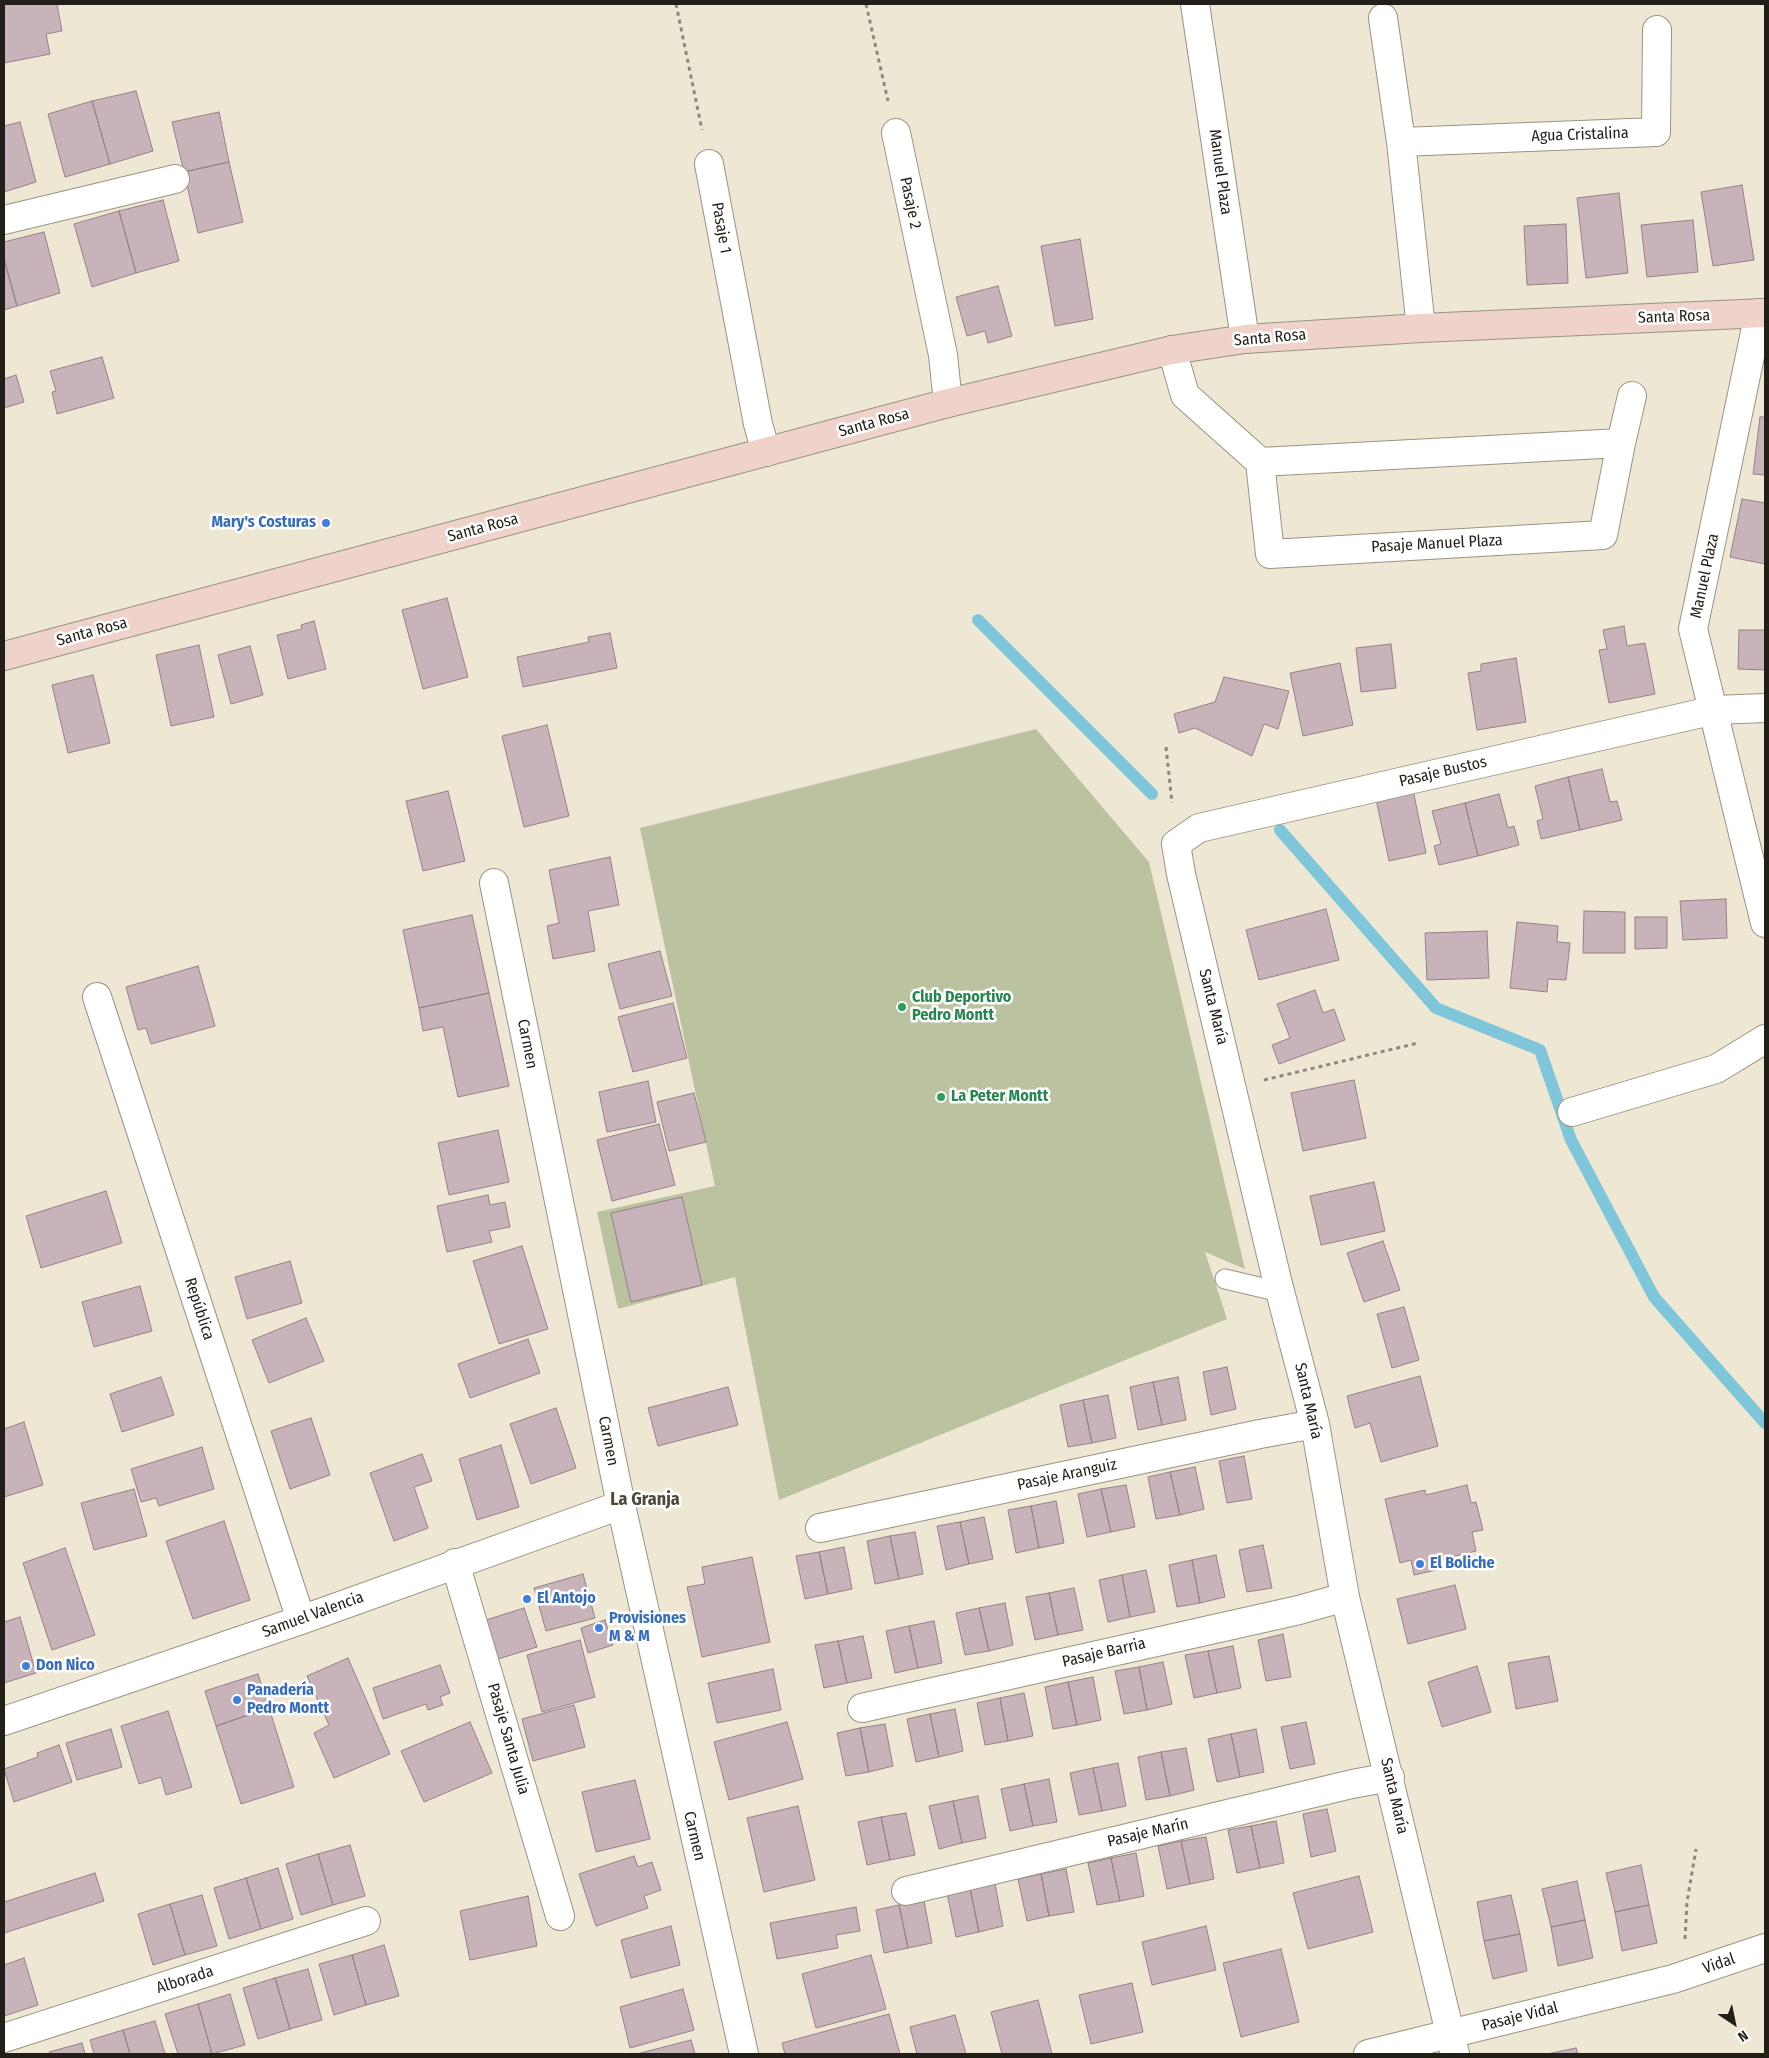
<!DOCTYPE html>
<html>
<head>
<meta charset="utf-8">
<style>
  body { margin:0 }
  #map { position:relative; width:1769px; height:2058px; overflow:hidden; background:#ede7d4; font-family:"Fira Sans Condensed",sans-serif }
  canvas { display:block }
  .frame { position:absolute; inset:0; border:5px solid #211f17; pointer-events:none }
  .north { position:absolute; left:1709px; top:1998px; width:50px; height:50px; -webkit-text-stroke:4px #fff; paint-order:stroke; rotate:146deg; font-size:14px; font-weight:700; line-height:20px; text-align:center; color:#211f17 }
  .north::after { content:''; display:block; margin:auto; width:18px; height:22px; background:#211f17; clip-path:polygon(50% 0,100% 100%,50% 72%,0 100%) }
</style>
</head>
<body>
<div id="map">
<canvas width="1769" height="2058"></canvas>
<div class="frame"></div>
<div class="north">N</div>
</div>
<script>
const ctx = document.querySelector('canvas').getContext('2d');
ctx.lineJoin = 'round';
function fill(path, color) { ctx.fillStyle = color; ctx.fill(path, 'evenodd'); }
const toPath = rows => new Path2D(rows.map(r => 'M' + r).join(''));
function trace(path, color, width, dash) { ctx.strokeStyle = color; ctx.lineWidth = width; ctx.lineCap = dash ? 'butt' : 'round'; ctx.setLineDash(dash || []); ctx.stroke(path); }
function label(font, color, halo, rows, align = 'center') {
  ctx.font = font + ' "Fira Sans Condensed",sans-serif'; ctx.lineWidth = 5; ctx.setLineDash([]); ctx.textBaseline = 'middle'; ctx.strokeStyle = halo; ctx.fillStyle = color; for (const [text, x, y, turn = 0] of rows) {
    ctx.save(); ctx.translate(x, y); ctx.rotate((+turn || 0) * Math.PI / 180); ctx.textAlign = isNaN(turn) ? turn : align; if (halo) ctx.strokeText(text, 0, 0); ctx.fillText(text, 0, 0); ctx.restore();
  }
}
fill(toPath([
  [1036,729,1149,862,1245,1269,1205,1252,1227,1319,779,1500,735,1277,618,1309,597,1212,715,1186,640,828]
]), '#bbc2a0');
trace(toPath([
  [978,620,1152,794],
  [1280,830,1436,1008,1540,1050,1571,1140,1654,1297,1765,1423]
]), '#7fc6da', 12);
const building = toPath([
  [4,4,57,4,62,31,46,34,50,54,4,63,4,4],
  [136,91,153,151,110,164,92,101,136,91],
  [92,101,110,164,65,177,48,114,92,101],
  [219,112,229,162,184,172,172,122,219,112],
  [20,122,36,182,4,192,4,126,20,122],
  [229,162,243,222,198,233,184,172,229,162],
  [1742,185,1754,260,1713,266,1701,192,1742,185],
  [1619,193,1628,273,1586,278,1577,198,1619,193],
  [163,200,179,261,136,273,119,211,163,200],
  [119,211,136,273,92,287,74,224,119,211],
  [1693,220,1698,272,1647,277,1641,225,1693,220],
  [1566,224,1568,283,1527,285,1524,226,1566,224],
  [44,232,60,293,17,306,4,259,4,242,44,232],
  [1080,239,1093,319,1055,326,1041,246,1080,239],
  [4,259,17,306,4,310,4,259],
  [998,286,1012,336,988,343,985,331,967,336,956,297,998,286],
  [102,357,114,398,57,414,52,392,56,391,50,371,102,357],
  [16,375,24,402,4,408,4,379,16,375],
  [1760,417,1765,417,1765,475,1753,474,1760,417],
  [1742,499,1765,503,1765,564,1730,557,1742,499],
  [447,598,468,677,423,689,402,610,447,598],
  [314,621,326,669,288,679,277,635,302,629,301,625,314,621],
  [1624,626,1627,646,1645,643,1655,694,1609,703,1599,650,1607,649,1603,630,1624,626],
  [1739,630,1765,630,1765,670,1738,669,1739,630],
  [610,633,617,668,523,687,517,657,589,642,588,637,610,633],
  [1391,644,1396,688,1361,692,1356,648,1391,644],
  [199,645,214,717,171,726,156,655,199,645],
  [250,646,263,695,231,704,218,655,250,646],
  [1516,658,1526,722,1477,730,1468,673,1481,671,1481,664,1516,658],
  [1340,663,1353,725,1303,736,1290,673,1340,663],
  [93,675,110,743,68,753,52,685,93,675],
  [1224,677,1289,691,1278,729,1264,724,1252,756,1195,728,1179,733,1174,714,1215,702,1224,677],
  [547,725,569,816,524,827,502,736,547,725],
  [1602,769,1610,802,1617,801,1622,820,1580,830,1568,777,1602,769],
  [1568,777,1580,830,1541,839,1537,821,1543,819,1535,786,1568,777],
  [1413,790,1426,853,1389,861,1376,799,1413,790],
  [448,791,465,861,423,871,406,801,448,791],
  [1499,794,1508,828,1514,826,1519,845,1478,856,1465,803,1499,794],
  [1465,803,1478,856,1439,865,1434,846,1441,844,1432,811,1465,803],
  [610,857,619,905,588,911,595,951,553,959,547,926,559,923,549,870,610,857],
  [1726,899,1727,938,1683,940,1680,901,1726,899],
  [1326,909,1339,960,1259,980,1246,930,1326,909],
  [1584,911,1625,912,1625,953,1583,953,1584,911],
  [472,915,489,993,419,1008,403,930,472,915],
  [1635,917,1667,917,1667,948,1635,949,1635,917],
  [1517,922,1558,926,1557,942,1570,943,1566,980,1548,979,1547,992,1510,988,1517,922],
  [1487,931,1489,978,1427,980,1425,933,1487,931],
  [660,951,672,996,620,1009,608,964,660,951],
  [198,966,215,1026,151,1044,146,1028,138,1030,126,987,198,966],
  [1315,990,1323,1013,1334,1009,1345,1040,1279,1064,1272,1045,1290,1038,1277,1004,1315,990],
  [489,993,509,1086,458,1097,443,1027,423,1031,419,1008,489,993],
  [673,1003,687,1058,633,1072,618,1017,673,1003],
  [1354,1080,1366,1138,1303,1151,1291,1093,1354,1080],
  [648,1081,656,1122,607,1132,599,1092,648,1081],
  [694,1093,706,1142,669,1151,657,1102,694,1093],
  [659,1124,675,1185,612,1201,597,1140,659,1124],
  [498,1130,509,1182,449,1195,438,1143,498,1130],
  [1374,1182,1385,1231,1321,1245,1310,1196,1374,1182],
  [106,1191,122,1243,41,1268,26,1216,106,1191],
  [488,1195,490,1205,505,1202,510,1227,489,1231,492,1242,447,1252,437,1206,488,1195],
  [682,1197,702,1285,631,1302,611,1213,682,1197],
  [1383,1241,1400,1290,1364,1302,1347,1253,1383,1241],
  [522,1246,548,1329,499,1344,473,1261,522,1246],
  [290,1261,302,1303,247,1319,235,1277,290,1261],
  [140,1286,152,1331,94,1347,82,1302,140,1286],
  [1404,1307,1419,1360,1392,1368,1377,1314,1404,1307],
  [306,1318,324,1361,269,1383,252,1340,306,1318],
  [528,1339,540,1373,470,1398,458,1364,528,1339],
  [1227,1367,1236,1409,1211,1415,1203,1372,1227,1367],
  [1420,1376,1438,1446,1381,1462,1370,1423,1355,1428,1347,1396,1420,1376],
  [161,1377,174,1415,122,1432,110,1394,161,1377],
  [1178,1377,1186,1420,1162,1425,1153,1382,1178,1377],
  [1153,1382,1162,1425,1138,1430,1130,1387,1153,1382],
  [728,1387,738,1425,658,1446,648,1408,728,1387],
  [1108,1395,1116,1438,1092,1443,1083,1400,1108,1395],
  [1083,1400,1092,1443,1068,1447,1060,1405,1083,1400],
  [556,1408,576,1468,531,1484,510,1424,556,1408],
  [311,1418,330,1475,290,1489,271,1431,311,1418],
  [24,1422,43,1485,4,1497,4,1429,24,1422],
  [501,1445,519,1507,477,1520,459,1459,501,1445],
  [202,1447,214,1489,159,1506,156,1498,141,1502,131,1469,202,1447],
  [422,1454,432,1481,414,1487,428,1528,394,1541,370,1473,422,1454],
  [1244,1456,1252,1499,1227,1503,1219,1461,1244,1456],
  [1195,1467,1204,1509,1180,1515,1170,1472,1195,1467],
  [1170,1472,1180,1515,1156,1519,1148,1477,1170,1472],
  [1126,1485,1135,1527,1111,1532,1101,1489,1126,1485],
  [1467,1485,1471,1503,1476,1502,1483,1530,1472,1532,1476,1551,1439,1560,1441,1569,1414,1575,1411,1560,1400,1563,1385,1499,1425,1490,1426,1495,1467,1485],
  [134,1489,147,1536,94,1550,81,1503,134,1489],
  [1101,1489,1111,1532,1087,1537,1078,1494,1101,1489],
  [1056,1501,1064,1543,1039,1548,1031,1506,1056,1501],
  [1031,1506,1039,1548,1016,1553,1008,1510,1031,1506],
  [984,1517,993,1559,969,1564,960,1522,984,1517],
  [224,1521,250,1600,193,1619,166,1541,224,1521],
  [960,1522,969,1564,946,1570,937,1526,960,1522],
  [915,1532,923,1574,899,1579,890,1536,915,1532],
  [890,1536,899,1579,875,1584,867,1541,890,1536],
  [1263,1545,1272,1588,1247,1592,1239,1550,1263,1545],
  [844,1547,852,1589,828,1594,819,1552,844,1547],
  [65,1548,95,1635,52,1650,23,1563,65,1548],
  [819,1552,828,1594,805,1599,796,1556,819,1552],
  [1216,1555,1225,1597,1200,1603,1192,1560,1216,1555],
  [752,1557,770,1642,702,1657,687,1587,705,1584,702,1567,752,1557],
  [1192,1560,1200,1603,1177,1607,1169,1565,1192,1560],
  [1146,1570,1155,1612,1130,1617,1122,1575,1146,1570],
  [583,1574,595,1618,546,1631,534,1588,583,1574],
  [1122,1575,1130,1617,1108,1622,1099,1580,1122,1575],
  [1455,1585,1466,1629,1408,1644,1397,1599,1455,1585],
  [1074,1588,1083,1630,1058,1635,1049,1593,1074,1588],
  [1049,1593,1058,1635,1035,1640,1026,1597,1049,1593],
  [1005,1603,1013,1645,989,1651,979,1608,1005,1603],
  [524,1608,537,1647,498,1659,486,1620,524,1608],
  [979,1608,989,1651,965,1655,956,1613,979,1608],
  [20,1617,36,1673,4,1683,4,1622,20,1617],
  [605,1620,613,1645,588,1653,581,1628,605,1620],
  [934,1621,942,1663,918,1668,909,1626,934,1621],
  [909,1626,918,1668,895,1673,886,1631,909,1626],
  [1283,1634,1291,1677,1266,1681,1258,1640,1283,1634],
  [863,1636,872,1678,847,1683,838,1641,863,1636],
  [580,1640,595,1697,542,1712,527,1655,580,1640],
  [838,1641,847,1683,824,1688,815,1645,838,1641],
  [1233,1646,1241,1688,1217,1693,1208,1651,1233,1646],
  [1208,1651,1217,1693,1194,1698,1185,1655,1208,1651],
  [1549,1656,1558,1701,1516,1709,1508,1663,1549,1656],
  [348,1658,390,1754,334,1778,314,1733,329,1725,307,1676,348,1658],
  [1163,1662,1172,1704,1147,1710,1139,1667,1163,1662],
  [440,1665,450,1693,440,1697,443,1705,428,1710,426,1704,383,1719,373,1688,440,1665],
  [1477,1666,1491,1712,1442,1727,1428,1682,1477,1666],
  [1139,1667,1147,1710,1124,1714,1115,1671,1139,1667],
  [773,1669,781,1710,717,1723,708,1683,773,1669],
  [258,1674,269,1708,216,1726,205,1691,258,1674],
  [1093,1677,1101,1720,1077,1725,1068,1682,1093,1677],
  [1068,1682,1077,1725,1053,1729,1045,1687,1068,1682],
  [1024,1693,1033,1736,1008,1741,1000,1698,1024,1693],
  [1000,1698,1008,1741,985,1745,977,1703,1000,1698],
  [574,1705,585,1747,533,1761,522,1719,574,1705],
  [269,1708,294,1787,241,1804,216,1726,269,1708],
  [955,1709,963,1751,939,1757,930,1714,955,1709],
  [168,1711,192,1787,166,1795,161,1777,139,1784,121,1726,168,1711],
  [930,1714,939,1757,916,1762,907,1719,930,1714],
  [470,1722,492,1773,424,1802,401,1751,470,1722],
  [787,1722,803,1779,729,1800,714,1742,787,1722],
  [1306,1722,1315,1764,1290,1769,1281,1727,1306,1722],
  [885,1724,893,1766,869,1772,860,1728,885,1724],
  [860,1728,869,1772,846,1776,837,1733,860,1728],
  [111,1729,122,1767,77,1780,66,1743,111,1729],
  [1256,1729,1264,1772,1240,1777,1231,1734,1256,1729],
  [1231,1734,1240,1777,1217,1782,1208,1739,1231,1734],
  [59,1745,72,1782,14,1802,4,1769,38,1757,37,1753,59,1745],
  [1186,1748,1194,1790,1170,1796,1161,1752,1186,1748],
  [1161,1752,1170,1796,1146,1800,1138,1757,1161,1752],
  [1118,1763,1126,1806,1102,1811,1093,1768,1118,1763],
  [1093,1768,1102,1811,1079,1815,1070,1773,1093,1768],
  [1049,1779,1057,1822,1033,1826,1024,1784,1049,1779],
  [635,1780,650,1839,596,1852,582,1792,635,1780],
  [1024,1784,1033,1826,1010,1831,1001,1789,1024,1784],
  [978,1796,986,1838,962,1843,953,1801,978,1796],
  [953,1801,962,1843,939,1849,929,1806,953,1801],
  [798,1806,815,1880,764,1892,747,1818,798,1806],
  [1327,1809,1336,1851,1311,1857,1303,1814,1327,1809],
  [906,1813,915,1855,890,1860,881,1817,906,1813],
  [881,1817,890,1860,867,1865,858,1822,881,1817],
  [1276,1821,1284,1863,1260,1868,1251,1826,1276,1821],
  [1251,1826,1260,1868,1237,1873,1228,1830,1251,1826],
  [1206,1837,1214,1879,1190,1884,1181,1841,1206,1837],
  [1181,1841,1190,1884,1167,1889,1158,1846,1181,1841],
  [350,1845,365,1896,333,1905,318,1854,350,1845],
  [1136,1853,1144,1896,1120,1901,1111,1858,1136,1853],
  [318,1854,333,1905,301,1915,286,1864,318,1854],
  [634,1856,638,1867,652,1862,661,1890,644,1896,648,1908,596,1926,579,1874,634,1856],
  [1111,1858,1120,1901,1097,1905,1088,1863,1111,1858],
  [1641,1865,1649,1905,1615,1912,1606,1873,1641,1865],
  [278,1868,293,1919,261,1929,246,1878,278,1868],
  [1066,1869,1074,1912,1049,1916,1041,1874,1066,1869],
  [95,1873,104,1901,4,1933,4,1902,95,1873],
  [1041,1874,1049,1916,1027,1921,1018,1879,1041,1874],
  [1359,1876,1373,1932,1308,1949,1293,1893,1359,1876],
  [246,1878,261,1929,229,1939,214,1888,246,1878],
  [1577,1881,1585,1920,1551,1927,1542,1889,1577,1881],
  [995,1884,1003,1926,979,1932,970,1888,995,1884],
  [970,1888,979,1932,956,1937,947,1893,970,1888],
  [202,1895,217,1946,185,1955,170,1904,202,1895],
  [1511,1895,1520,1934,1484,1941,1477,1902,1511,1895],
  [528,1896,537,1946,470,1960,460,1911,528,1896],
  [924,1901,932,1943,908,1948,899,1905,924,1901],
  [170,1904,185,1955,153,1965,138,1914,170,1904],
  [899,1905,908,1948,884,1953,876,1910,899,1905],
  [1649,1905,1657,1943,1622,1951,1615,1912,1649,1905],
  [856,1907,860,1931,836,1935,838,1948,777,1959,770,1923,856,1907],
  [1585,1920,1593,1958,1558,1966,1551,1927,1585,1920],
  [671,1926,680,1965,631,1978,621,1940,671,1926],
  [1206,1926,1216,1970,1152,1985,1142,1942,1206,1926],
  [1520,1934,1527,1971,1493,1979,1484,1941,1520,1934],
  [384,1945,399,1996,366,2005,352,1955,384,1945],
  [1281,1949,1299,2022,1241,2037,1223,1963,1281,1949],
  [352,1955,366,2005,334,2015,319,1964,352,1955],
  [871,1955,886,2009,816,2028,802,1974,871,1955],
  [24,1958,38,2005,4,2016,4,1965,24,1958],
  [308,1969,322,2020,290,2029,275,1978,308,1969],
  [275,1978,290,2029,258,2039,243,1988,275,1978],
  [1132,1983,1143,2032,1091,2044,1079,1995,1132,1983],
  [683,1989,694,2030,630,2048,620,2007,683,1989],
  [230,1994,245,2045,212,2054,198,2004,230,1994],
  [1038,2000,1052,2054,1002,2054,991,2012,1038,2000],
  [198,2004,212,2054,178,2054,165,2014,198,2004],
  [889,2014,900,2054,785,2054,782,2043,889,2014],
  [955,2015,966,2054,917,2054,910,2027,955,2015],
  [155,2021,165,2054,130,2054,123,2030,155,2021],
  [123,2030,130,2054,94,2054,90,2040,123,2030],
  [691,2040,695,2054,637,2054,691,2040],
  [82,2043,85,2054,50,2054,49,2052,82,2043],
  [1576,2048,1578,2054,1547,2054,1576,2048]
]);
fill(building, '#c9b3ba');
trace(building, '#958188', 1);
const lane = toPath([
  [1225,1279,1280,1292]
]);
const street = toPath([
  [1195,4,1245,339],
  [1383,18,1401,142,1421,328],
  [896,133,943,355,948,403],
  [1401,142,1656,132,1657,30],
  [709,164,758,424,766,452],
  [4,220,175,179],
  [1759,313,1693,629,1765,923],
  [1172,350,1185,395,1260,462,1270,554,1603,535,1621,443,1260,462],
  [1621,443,1632,396],
  [494,883,621,1505,744,2054],
  [97,997,301,1620],
  [1572,1112,1716,1069,1765,1039],
  [820,1528,1260,1434,1315,1424],
  [455,1563,560,1916],
  [862,1708,1299,1610,1345,1597],
  [4,1721,301,1620,621,1505],
  [906,1891,1352,1784,1390,1777],
  [4,2038,366,1921],
  [1368,2054,1673,1979,1765,1948],
  [1455,2054,1345,1597,1315,1424,1277,1280,1181,874,1176,844,1199,828,1715,710,1765,708]
]);
const secondary = toPath([
  [4,656,948,403,1172,350,1245,339,1421,328,1765,313]
]);
trace(lane, '#999482', 21);
trace(street, '#999482', 30);
trace(secondary, '#999482', 30);
trace(toPath([
  [676,4,702,130],
  [866,4,888,101],
  [1166,747,1172,803],
  [1264,1080,1418,1043],
  [1685,1939,1687,1902,1696,1849]
]), '#8d897b', 3, [4, 4]);
trace(lane, '#fff', 19);
trace(street, '#fff', 28);
trace(secondary, '#efd2ca', 28);
for (const [x, y, r, color] of [
  [326,523,5,"#3f7fe0"],
  [902,1007,5,"#2e9e5b"],
  [941,1097,5,"#2e9e5b"],
  [1420,1564,5,"#3f7fe0"],
  [527,1599,5,"#3f7fe0"],
  [599,1628,5,"#3f7fe0"],
  [26,1666,5,"#3f7fe0"],
  [237,1700,5,"#3f7fe0"]
]) { const dot = new Path2D(); dot.arc(x, y, r, 0, 2 * Math.PI); ctx.fillStyle = color; ctx.fill(dot); trace(dot, '#fff', 2); }
label('16px', '#211f17', '#fff', [
  ["Agua Cristalina",1580,135,-2],
  ["Manuel Plaza",1220,172,82],
  ["Pasaje 2",910,203,78],
  ["Pasaje 1",721,228,80],
  ["Santa Rosa",1674,317,-2],
  ["Santa Rosa",1270,338,-5],
  ["Santa Rosa",874,423,-15],
  ["Santa Rosa",483,528,-15],
  ["Pasaje Manuel Plaza",1437,544,-3],
  ["Manuel Plaza",1705,576,-78],
  ["Santa Rosa",92,632,-15],
  ["Pasaje Bustos",1443,772,-13],
  ["Santa María",1213,1007,76],
  ["Carmen",527,1044,79],
  ["República",199,1309,72],
  ["Santa María",1308,1401,77],
  ["Carmen",608,1441,79],
  ["Pasaje Aranguiz",1067,1475,-12],
  ["Samuel Valencia",313,1615,-20],
  ["Pasaje Barria",1104,1653,-13],
  ["Pasaje Santa Julia",508,1739,74],
  ["Santa María",1394,1796,77],
  ["Pasaje Marín",1148,1833,-13],
  ["Carmen",694,1836,77],
  ["Vidal",1719,1964,-19],
  ["Alborada",185,1980,-18],
  ["Pasaje Vidal",1520,2017,-14]
]);
label('bold 16px', '#366cbe', '#fff', [
  ["Mary's Costuras",316,523,"right"],
  ["El Boliche",1430,1564],
  ["El Antojo",537,1599],
  ["Provisiones",609,1619],
  ["M & M",609,1637],
  ["Don Nico",36,1666],
  ["Panadería",247,1691],
  ["Pedro Montt",247,1709]
], 'left');
label('bold 16px', '#27864d', '#fff', [
  ["Club Deportivo",912,998],
  ["Pedro Montt",912,1016],
  ["La Peter Montt",951,1097]
], 'left');
label('bold 18px', '#4d4938', '#fff', [
  ["La Granja",645,1500]
]);
</script>
</body>
</html>
